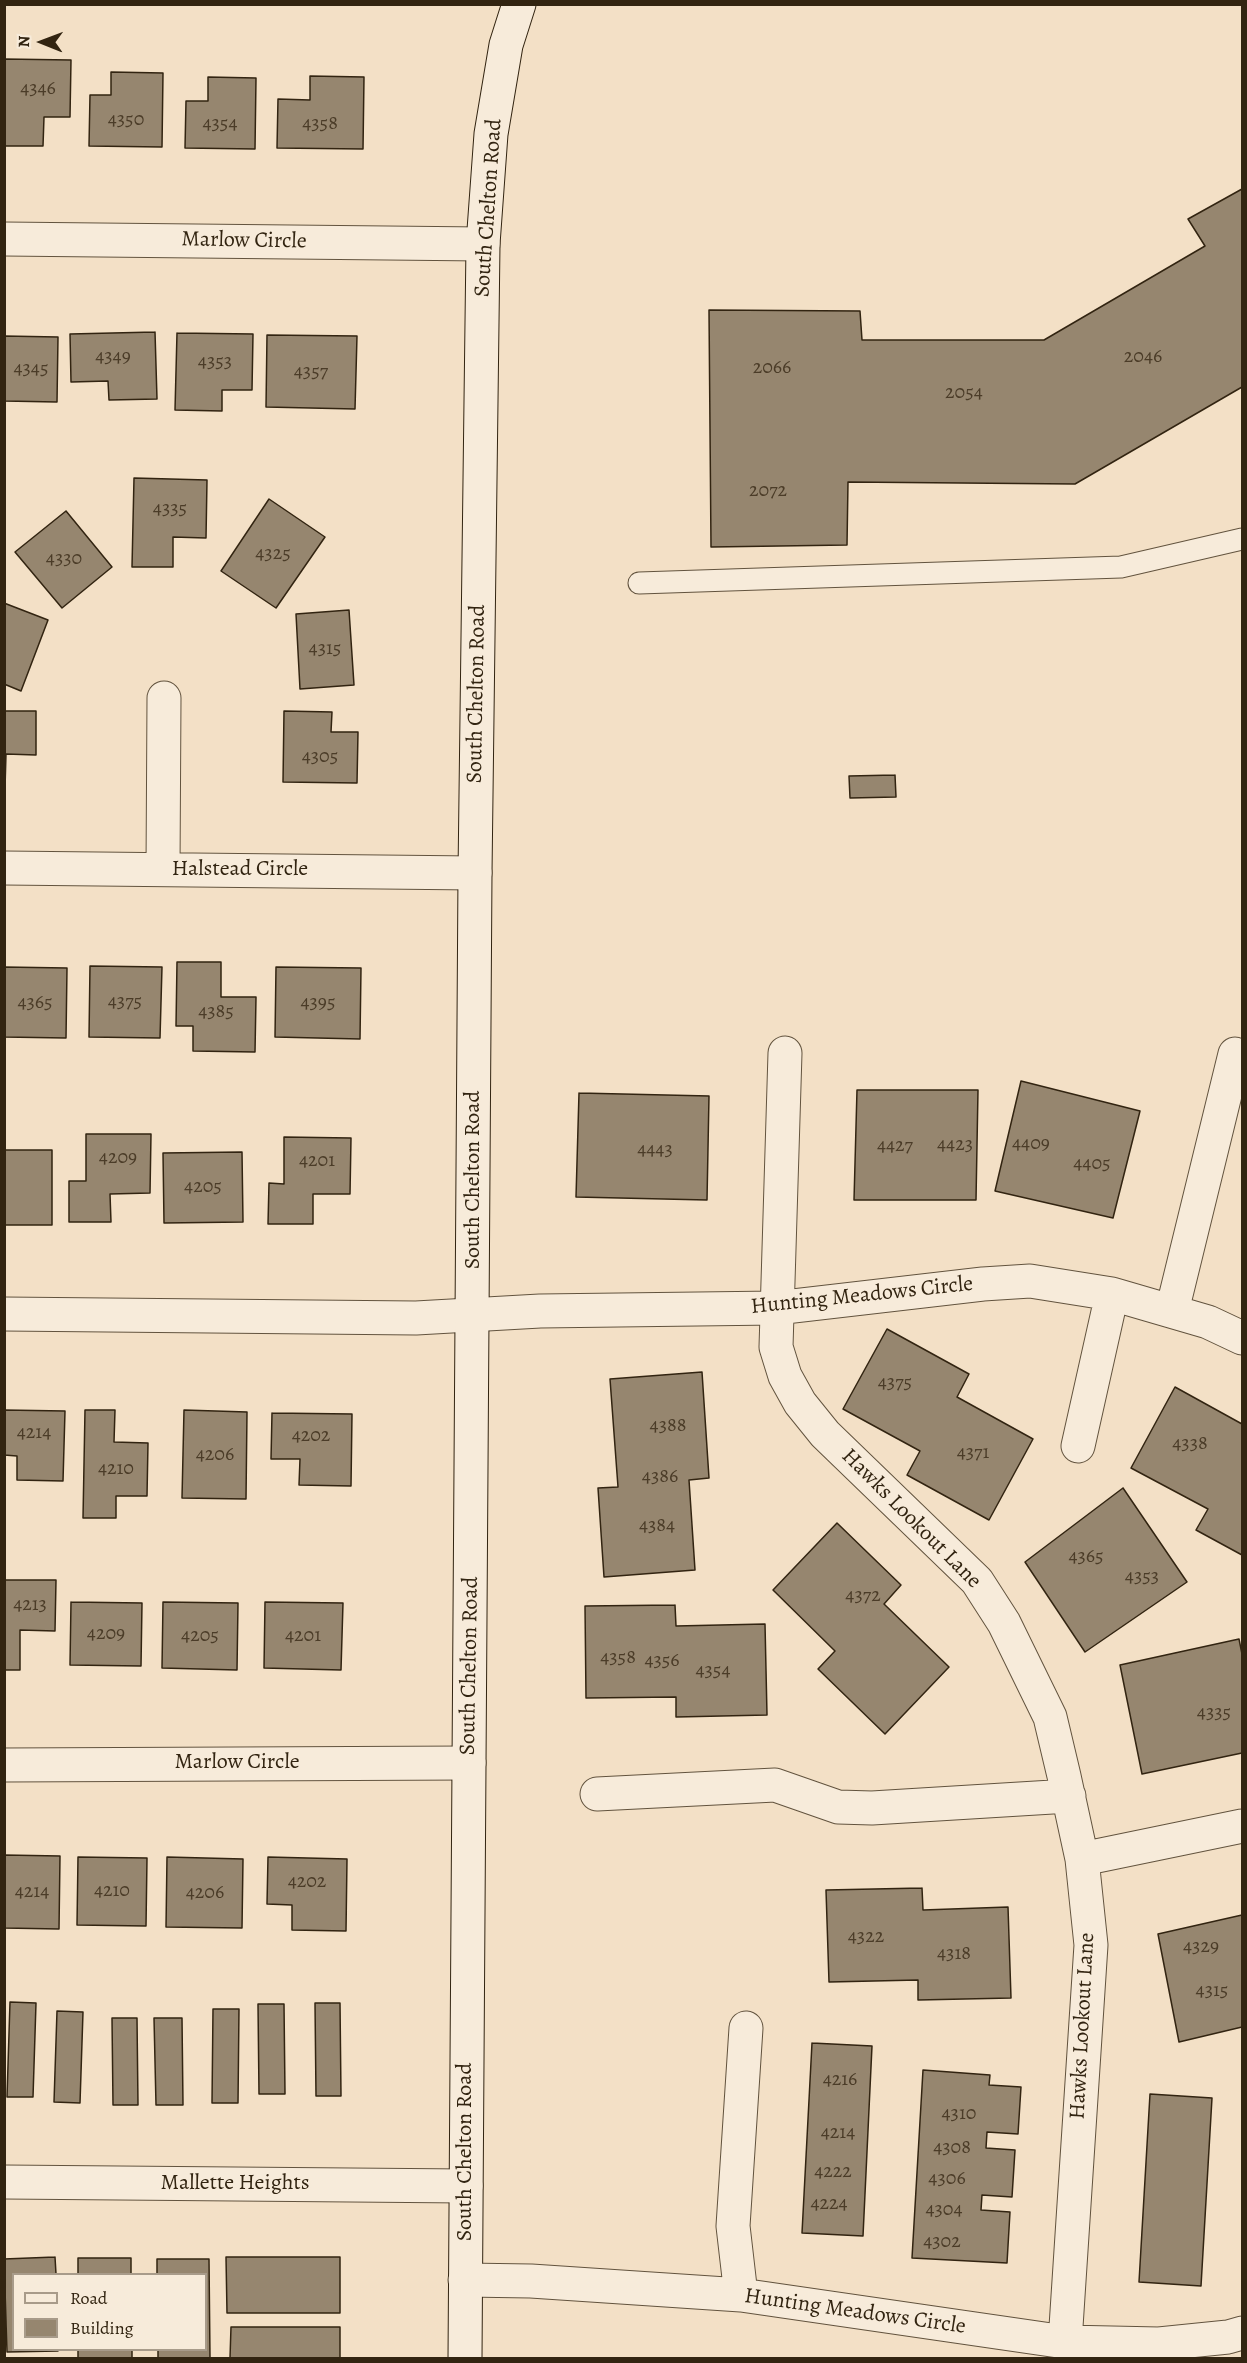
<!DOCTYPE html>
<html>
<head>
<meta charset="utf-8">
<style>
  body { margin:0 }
  #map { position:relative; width:1247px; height:2363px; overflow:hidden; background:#f3e0c6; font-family:Alegreya,serif }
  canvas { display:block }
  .frame { position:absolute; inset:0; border:6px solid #322411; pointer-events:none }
  .legend { position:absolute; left:12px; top:2273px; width:195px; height:78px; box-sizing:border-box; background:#f7ebda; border:2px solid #a89b8a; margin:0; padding:8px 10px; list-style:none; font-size:18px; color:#322411 }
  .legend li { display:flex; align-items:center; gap:12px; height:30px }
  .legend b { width:30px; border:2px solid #a89b8a }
  .north { position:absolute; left:12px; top:12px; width:60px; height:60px; -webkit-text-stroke:4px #f7ebda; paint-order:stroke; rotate:271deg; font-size:16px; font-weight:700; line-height:24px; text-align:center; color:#322411 }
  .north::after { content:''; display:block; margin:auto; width:21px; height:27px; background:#322411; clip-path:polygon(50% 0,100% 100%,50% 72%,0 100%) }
</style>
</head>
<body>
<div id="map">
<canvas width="1247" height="2363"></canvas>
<div class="frame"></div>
<ul class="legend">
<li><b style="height:8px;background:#f7ebda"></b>Road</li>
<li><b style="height:16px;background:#96866f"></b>Building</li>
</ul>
<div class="north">N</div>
</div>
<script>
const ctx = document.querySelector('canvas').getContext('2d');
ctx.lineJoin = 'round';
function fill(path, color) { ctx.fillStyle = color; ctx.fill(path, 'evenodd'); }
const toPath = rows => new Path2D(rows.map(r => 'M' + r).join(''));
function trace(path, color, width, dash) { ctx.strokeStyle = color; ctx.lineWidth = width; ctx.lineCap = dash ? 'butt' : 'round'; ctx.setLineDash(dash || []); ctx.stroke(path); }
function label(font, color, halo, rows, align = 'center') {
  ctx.font = font + ' Alegreya,serif'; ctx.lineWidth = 4.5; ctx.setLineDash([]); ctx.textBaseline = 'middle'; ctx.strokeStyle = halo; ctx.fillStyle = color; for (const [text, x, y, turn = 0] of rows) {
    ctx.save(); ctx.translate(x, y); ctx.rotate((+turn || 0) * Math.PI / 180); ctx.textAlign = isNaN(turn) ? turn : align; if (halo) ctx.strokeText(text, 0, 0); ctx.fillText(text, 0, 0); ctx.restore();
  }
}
const building = toPath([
  [4,59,71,60,70,117,44,117,43,146,4,146,4,59],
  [111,72,163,73,162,147,89,146,90,95,111,95,111,72],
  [310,76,364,77,363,149,277,148,278,99,310,100,310,76],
  [208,77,256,78,255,149,185,148,186,101,208,101,208,77],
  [1242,189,1242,387,1075,484,848,482,847,545,711,547,709,310,860,311,862,340,1044,340,1205,246,1188,219,1242,189],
  [155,332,157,399,109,400,108,381,71,382,70,334,155,332],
  [177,333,253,334,252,390,222,390,222,411,175,410,177,333],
  [267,335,357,336,355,409,266,407,267,335],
  [4,336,58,337,57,402,4,401,4,336],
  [134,478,207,480,206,538,173,537,173,567,132,567,134,478],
  [269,499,325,537,276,608,221,571,269,499],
  [66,511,112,567,62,608,15,552,66,511],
  [4,603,48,620,21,691,4,684,4,603],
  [349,610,354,685,300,689,296,614,349,610],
  [4,711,36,711,36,755,6,754,5,788,4,711],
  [284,711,332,712,331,732,358,732,357,783,283,782,284,711],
  [895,775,896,797,850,798,849,776,895,775],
  [177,962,221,962,221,997,256,997,255,1052,193,1051,193,1026,176,1026,177,962],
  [90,966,162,967,160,1038,89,1037,90,966],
  [4,967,67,968,66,1038,4,1037,4,967],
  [276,967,361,968,360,1039,275,1037,276,967],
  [1021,1081,1140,1111,1113,1218,995,1191,1021,1081],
  [857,1090,978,1090,976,1200,854,1200,857,1090],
  [579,1093,709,1096,707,1200,576,1197,579,1093],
  [86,1134,151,1134,150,1193,110,1194,111,1222,69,1222,69,1181,86,1181,86,1134],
  [284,1137,351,1138,350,1194,313,1194,313,1224,268,1224,269,1183,284,1184,284,1137],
  [4,1150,52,1150,52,1225,4,1225,4,1150],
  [242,1152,243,1222,164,1223,163,1153,242,1152],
  [887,1329,969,1374,957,1397,1033,1439,989,1520,907,1475,920,1451,843,1409,887,1329],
  [702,1372,709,1478,689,1480,695,1570,604,1577,598,1488,618,1487,610,1379,702,1372],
  [1175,1387,1242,1424,1242,1555,1196,1530,1208,1509,1131,1468,1175,1387],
  [4,1410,65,1411,63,1481,17,1480,17,1456,4,1455,4,1410],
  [85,1410,115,1410,114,1442,148,1443,147,1496,116,1496,116,1518,83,1518,85,1410],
  [184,1410,247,1412,246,1499,182,1498,184,1410],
  [272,1413,352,1414,351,1486,299,1485,300,1459,271,1459,272,1413],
  [1123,1488,1187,1582,1085,1652,1025,1562,1123,1488],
  [837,1523,901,1585,884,1604,949,1667,885,1734,818,1669,835,1651,773,1590,837,1523],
  [4,1580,56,1580,55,1631,20,1630,20,1670,4,1670,4,1580],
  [71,1602,142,1603,141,1666,70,1665,71,1602],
  [163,1602,238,1603,237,1670,162,1668,163,1602],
  [265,1602,343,1603,341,1670,264,1668,265,1602],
  [675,1605,676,1626,765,1624,767,1715,676,1717,676,1697,586,1698,585,1606,675,1605],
  [1239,1639,1242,1654,1242,1753,1142,1774,1120,1665,1239,1639],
  [4,1855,60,1856,59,1929,4,1928,4,1855],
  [78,1857,147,1858,146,1926,77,1925,78,1857],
  [167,1857,243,1859,242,1928,166,1927,167,1857],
  [268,1857,347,1859,346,1931,292,1930,292,1905,267,1904,268,1857],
  [922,1888,923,1910,1008,1907,1011,1998,918,2000,918,1980,829,1982,826,1890,922,1888],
  [1242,1915,1242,2027,1179,2042,1158,1934,1242,1915],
  [10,2002,36,2003,33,2097,7,2097,10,2002],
  [315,2003,340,2003,341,2096,316,2096,315,2003],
  [258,2004,284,2004,285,2094,259,2094,258,2004],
  [213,2009,239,2009,238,2103,212,2103,213,2009],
  [57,2011,83,2012,80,2103,54,2102,57,2011],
  [112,2018,137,2018,138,2105,113,2105,112,2018],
  [154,2018,182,2018,183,2105,156,2105,154,2018],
  [812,2043,872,2046,863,2236,802,2233,812,2043],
  [923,2070,990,2075,989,2085,1021,2087,1018,2134,987,2132,986,2148,1015,2150,1012,2197,982,2195,981,2210,1010,2212,1007,2263,912,2258,923,2070],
  [1150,2094,1212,2098,1201,2286,1139,2282,1150,2094],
  [55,2257,56,2274,14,2274,14,2350,58,2351,7,2352,4,2259,55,2257],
  [226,2257,340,2257,340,2313,227,2313,226,2257],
  [78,2258,131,2258,131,2274,78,2274,78,2258],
  [157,2259,209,2259,210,2358,158,2358,158,2350,206,2350,206,2274,157,2274,157,2259],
  [231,2327,340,2327,340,2358,230,2358,231,2327],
  [78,2350,132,2350,132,2358,78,2358,78,2350]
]);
fill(building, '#96866f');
trace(building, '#322411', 1.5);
const lane = toPath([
  [639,583,1121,567,1242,539]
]);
const street = toPath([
  [4,239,483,244],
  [4,868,475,873],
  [163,869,164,698],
  [785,1053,776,1347,785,1376,800,1403,825,1434,977,1581,1004,1623,1050,1717,1064,1776,1082,1859,1091,1945,1065,2342],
  [1172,1311,1235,1054],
  [4,1314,416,1318,540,1311,776,1308,983,1284,1030,1281,1112,1294,1208,1322,1242,1338],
  [1078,1446,1112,1294],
  [4,1765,469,1763],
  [597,1794,775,1785,838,1807,872,1808,1069,1796],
  [1082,1859,1242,1826],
  [4,2182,466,2186],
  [465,2280,531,2281,741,2295,1065,2342,1159,2344,1228,2337,1242,2333],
  [741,2295,733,2226,746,2028]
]);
const secondary = toPath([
  [465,2358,475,873,483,244,491,134,506,45,519,4]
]);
trace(lane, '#62533e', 23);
trace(street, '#62533e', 35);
trace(secondary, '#322411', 35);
trace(lane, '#f7ebda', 21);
trace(street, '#f7ebda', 33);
trace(secondary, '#f7ebda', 33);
label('20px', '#4b3c28', null, [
  ["4346",38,89],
  ["4350",126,120],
  ["4354",220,124],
  ["4358",320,124],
  ["4349",113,357],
  ["2046",1143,357],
  ["4353",215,362],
  ["2066",772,368],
  ["4345",31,369],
  ["4357",311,372],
  ["2054",964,393],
  ["2072",768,491],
  ["4335",170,509],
  ["4325",273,554],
  ["4330",64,559],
  ["4315",325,649],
  ["4305",320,757],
  ["4375",125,1002],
  ["4365",35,1003],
  ["4395",318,1003],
  ["4385",216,1012],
  ["4409",1031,1144],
  ["4423",955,1145],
  ["4427",895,1146],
  ["4443",655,1150],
  ["4209",118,1158],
  ["4201",317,1161],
  ["4405",1092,1164],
  ["4205",203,1187],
  ["4375",895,1383],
  ["4388",668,1426],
  ["4214",34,1433],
  ["4202",311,1436],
  ["4338",1190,1444],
  ["4371",973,1453],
  ["4206",215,1455],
  ["4210",116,1469],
  ["4386",660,1477],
  ["4384",657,1526],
  ["4365",1086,1557],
  ["4353",1142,1577],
  ["4372",863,1596],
  ["4213",30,1605],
  ["4209",106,1634],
  ["4205",200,1636],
  ["4201",303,1636],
  ["4358",618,1658],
  ["4356",662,1661],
  ["4354",713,1671],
  ["4335",1214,1713],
  ["4202",307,1882],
  ["4210",112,1891],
  ["4214",32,1892],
  ["4206",205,1893],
  ["4322",866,1937],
  ["4329",1201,1947],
  ["4318",954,1954],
  ["4315",1212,1991],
  ["4216",840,2080],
  ["4310",959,2114],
  ["4214",838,2133],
  ["4308",952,2148],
  ["4222",833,2172],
  ["4306",947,2179],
  ["4224",829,2204],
  ["4304",944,2210],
  ["4302",942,2242]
]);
label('22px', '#322411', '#f7ebda', [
  ["South Chelton Road",489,208,-86],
  ["Marlow Circle",244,241,1],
  ["South Chelton Road",477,694,-89],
  ["Halstead Circle",240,870],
  ["South Chelton Road",474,1180,-90],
  ["Hunting Meadows Circle",862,1296,-6],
  ["Hawks Lookout Lane",911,1519,45],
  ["South Chelton Road",470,1666,-89],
  ["Marlow Circle",237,1763],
  ["Hawks Lookout Lane",1083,2026,-87],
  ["South Chelton Road",466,2152,-90],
  ["Mallette Heights",235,2184],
  ["Hunting Meadows Circle",855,2312,8]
]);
</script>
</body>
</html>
